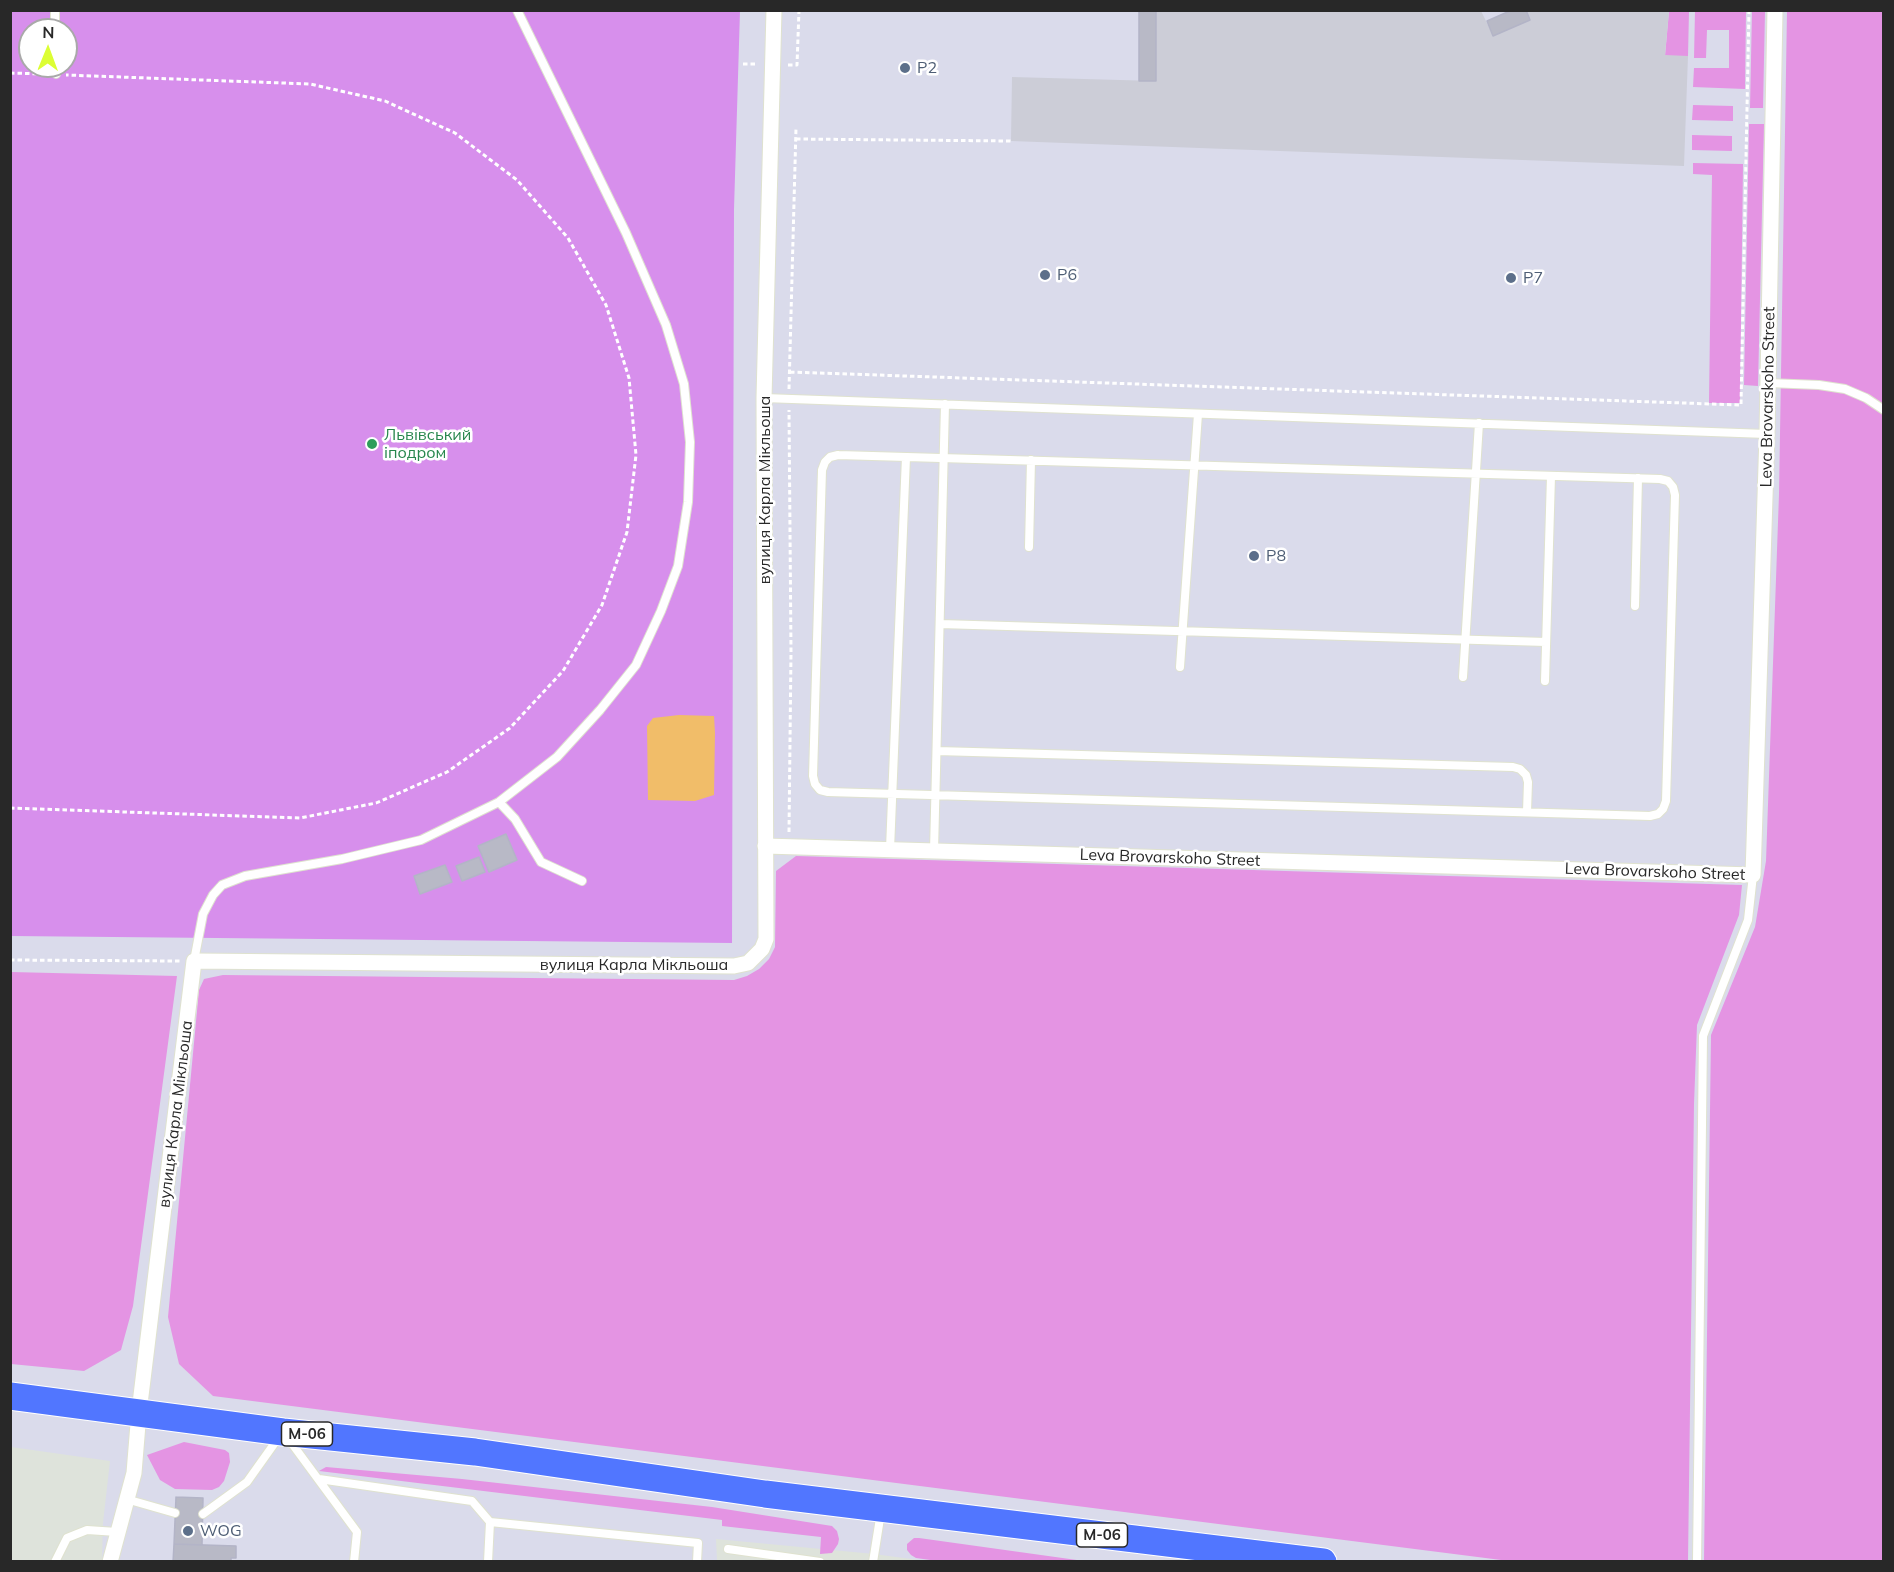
<!DOCTYPE html>
<html>
<head>
<meta charset="utf-8">
<style>
  body { margin:0 }
  #map { position:relative; width:1894px; height:1572px; overflow:hidden; background:#dadbeb; font-family:Mulish,sans-serif }
  canvas { display:block }
  .frame { position:absolute; inset:0; border:12px solid #282828; pointer-events:none }
  .north { position:absolute; left:18px; top:18px; width:60px; height:60px; box-sizing:border-box; background:#fff; border:2px solid #a9a9a9; border-radius:50%; rotate:1deg; font-size:16px; font-weight:700; line-height:24px; text-align:center; color:#282828 }
  .north::after { content:''; display:block; margin:auto; width:21px; height:27px; background:#dcfe34; clip-path:polygon(50% 0,100% 100%,50% 72%,0 100%) }
</style>
</head>
<body>
<div id="map">
<canvas width="1894" height="1572"></canvas>
<div class="frame"></div>
<div class="north">N</div>
</div>
<script>
const ctx = document.querySelector('canvas').getContext('2d');
ctx.lineJoin = 'round';
function fill(path, color) { ctx.fillStyle = color; ctx.fill(path, 'evenodd'); }
const toPath = rows => new Path2D(rows.map(r => 'M' + r).join(''));
function trace(path, color, width, dash) { ctx.strokeStyle = color; ctx.lineWidth = width; ctx.lineCap = dash ? 'butt' : 'round'; ctx.setLineDash(dash || []); ctx.stroke(path); }
function label(font, color, halo, rows, align = 'center') {
  ctx.font = font + ' Mulish,sans-serif'; ctx.lineWidth = 5; ctx.setLineDash([]); ctx.textBaseline = 'middle'; ctx.strokeStyle = halo; ctx.fillStyle = color; for (const [text, x, y, turn = 0] of rows) {
    ctx.save(); ctx.translate(x, y); ctx.rotate((+turn || 0) * Math.PI / 180); ctx.textAlign = isNaN(turn) ? turn : align; if (halo) ctx.strokeText(text, 0, 0); ctx.fillText(text, 0, 0); ctx.restore();
  }
}
fill(toPath([
  [11,1447,110,1461,103,1523,102,1561,11,1562],
  [716,1539,874,1554,926,1561,717,1561]
]), '#dee3db');
fill(toPath([
  [1713,10,1746,11,1745,89,1693,87,1694,68,1729,68,1729,30,1707,30,1706,58,1694,58,1695,11],
  [1669,11,1689,11,1688,56,1665,56],
  [1752,11,1765,11,1763,108,1750,108],
  [1787,11,1883,11,1883,1561,1704,1561,1711,1035,1755,927,1766,861,1779,494],
  [1693,105,1733,106,1733,121,1692,120],
  [1749,124,1764,124,1758,386,1744,385],
  [1692,135,1732,136,1732,151,1692,150],
  [1693,163,1743,164,1740,403,1709,403,1712,175,1693,174],
  [796,856,1742,885,1739,915,1697,1025,1694,1104,1688,1561,1509,1561,213,1396,179,1364,168,1317,199,990,204,979,223,975,734,980,747,976,759,969,769,959,775,947,776,871],
  [11,972,177,976,133,1306,121,1350,84,1371,11,1364],
  [184,1442,225,1450,229,1453,230,1462,224,1481,219,1487,212,1490,175,1489,160,1480,147,1455],
  [326,1467,462,1479,712,1507,832,1526,837,1531,839,1539,838,1544,832,1553,820,1554,821,1537,722,1526,722,1520,319,1471],
  [914,1538,919,1538,1084,1561,945,1562,916,1558,911,1555,907,1550,907,1544]
]), '#e494e3');
fill(toPath([
  [11,11,740,11,734,209,732,943,11,936],
  [30,30,66,30,66,66,30,66]
]), '#d78fec');
fill(toPath([
  [1156,11,1481,11,1493,35,1530,20,1526,11,1669,11,1665,55,1688,56,1684,166,1011,141,1012,77,1156,81]
]), '#cccdd7');
fill(toPath([
  [679,715,714,716,715,733,714,795,695,801,648,800,647,726,653,718]
]), '#f1bd69');
const building = toPath([
  [1139,10,1156,10,1156,81,1139,81,1139,10],
  [1512,10,1526,10,1530,20,1493,36,1487,21,1512,10],
  [506,834,517,860,489,872,478,846,506,834],
  [479,857,485,872,462,881,456,866,479,857],
  [445,865,452,882,420,894,414,876,445,865],
  [176,1497,203,1498,202,1545,174,1544,176,1497],
  [174,1544,236,1546,236,1558,231,1558,231,1562,173,1562,174,1544]
]);
fill(building, '#b8b9c6');
trace(building, '#b3b4c7', 1.5);
const lane = toPath([
  [55,10,55,30],
  [56,66,56,74],
  [1768,383,1819,385,1845,389,1866,398,1884,410],
  [764,398,1767,434],
  [838,455,1660,479,1668,481,1673,487,1675,495,1666,801,1663,809,1658,814,1650,816,828,792,820,790,815,784,813,776,822,470,825,462,830,457,838,455],
  [1029,547,1031,460],
  [1635,606,1638,478],
  [940,624,1546,642],
  [1180,667,1198,414],
  [1463,677,1479,423],
  [1545,681,1551,476],
  [937,751,1513,767,1520,769,1526,775,1528,782,1527,812],
  [499,802,515,819,541,862,582,881],
  [890,849,906,457],
  [934,851,945,404],
  [194,961,203,914,213,895,222,885,245,876,342,859,421,840,499,802,557,757,600,710,636,665,661,611,678,566,688,502,690,442,684,384,666,325,626,233,517,10],
  [290,1441,357,1532,354,1562],
  [319,1479,472,1501,490,1522,488,1562],
  [126,1499,175,1513],
  [203,1514,247,1482,279,1437],
  [490,1522,698,1543,697,1562],
  [728,1549,820,1562],
  [55,1562,67,1538,87,1530,117,1532],
  [873,1562,881,1512],
  [1697,1562,1703,1036,1748,920,1753,875]
]);
const street = toPath([
  [765,846,1753,875,1767,434,1775,10],
  [110,1562,134,1473,139,1412,194,961,734,966,748,963,762,949,766,939,764,398,774,10]
]);
const highway = toPath([
  [10,1396,283,1432,475,1452,765,1494,1323,1562]
]);
trace(lane, '#dfe2cf', 10);
trace(street, '#dfe2cf', 17);
trace(highway, '#fff', 29);
trace(toPath([
  [743,64,757,64],
  [788,65,797,65,799,10],
  [10,73,45,74],
  [796,139,1011,141],
  [790,372,1741,405,1749,10],
  [789,389,796,128],
  [10,808,300,818,376,803,447,772,510,728,563,671,602,605,627,532,636,455,629,378,606,305,568,238,517,180,455,133,385,101,310,84,66,75],
  [789,832,791,652,789,410],
  [10,960,180,961]
]), '#fff', 3, [4.5, 3]);
trace(lane, '#fff', 8);
trace(street, '#fff', 15);
trace(highway, '#5176ff', 27);
for (const [x, y, r, color] of [
  [905,68,6,"#5c6f8a"],
  [1045,275,6,"#5c6f8a"],
  [1511,278,6,"#5c6f8a"],
  [372,444,6,"#2e9e5b"],
  [1254,556,6,"#5c6f8a"],
  [188,1531,6,"#5c6f8a"]
]) { const dot = new Path2D(); dot.arc(x, y, r, 0, 2 * Math.PI); ctx.fillStyle = color; ctx.fill(dot); trace(dot, '#fff', 2); }
for (const [x, y, w] of [
  [307,1434,51],
  [1102,1535,51]
]) { const box = new Path2D(); box.roundRect(x - w / 2, y - 12, w, 24, 4.5); ctx.fillStyle = '#fff'; ctx.fill(box); trace(box, '#282828', 1.5); }
label('bold 15px', '#282828', null, [
  ["М-06",307,1434],
  ["М-06",1102,1535]
]);
label('16px', '#4e5e75', '#fff', [
  ["P2",917,68],
  ["P6",1057,275],
  ["P7",1523,278],
  ["P8",1266,556],
  ["WOG",200,1531]
], 'left');
label('16px', '#282828', '#fff', [
  ["Leva Brovarskoho Street",1768,397,-89],
  ["вулиця Карла Мікльоша",765,490,-90],
  ["Leva Brovarskoho Street",1170,858,2],
  ["Leva Brovarskoho Street",1655,872,2],
  ["вулиця Карла Мікльоша",634,965],
  ["вулиця Карла Мікльоша",176,1114,-83]
]);
label('16px', '#27864d', '#fff', [
  ["Львівський",384,435],
  ["іподром",384,453]
], 'left');
</script>
</body>
</html>
